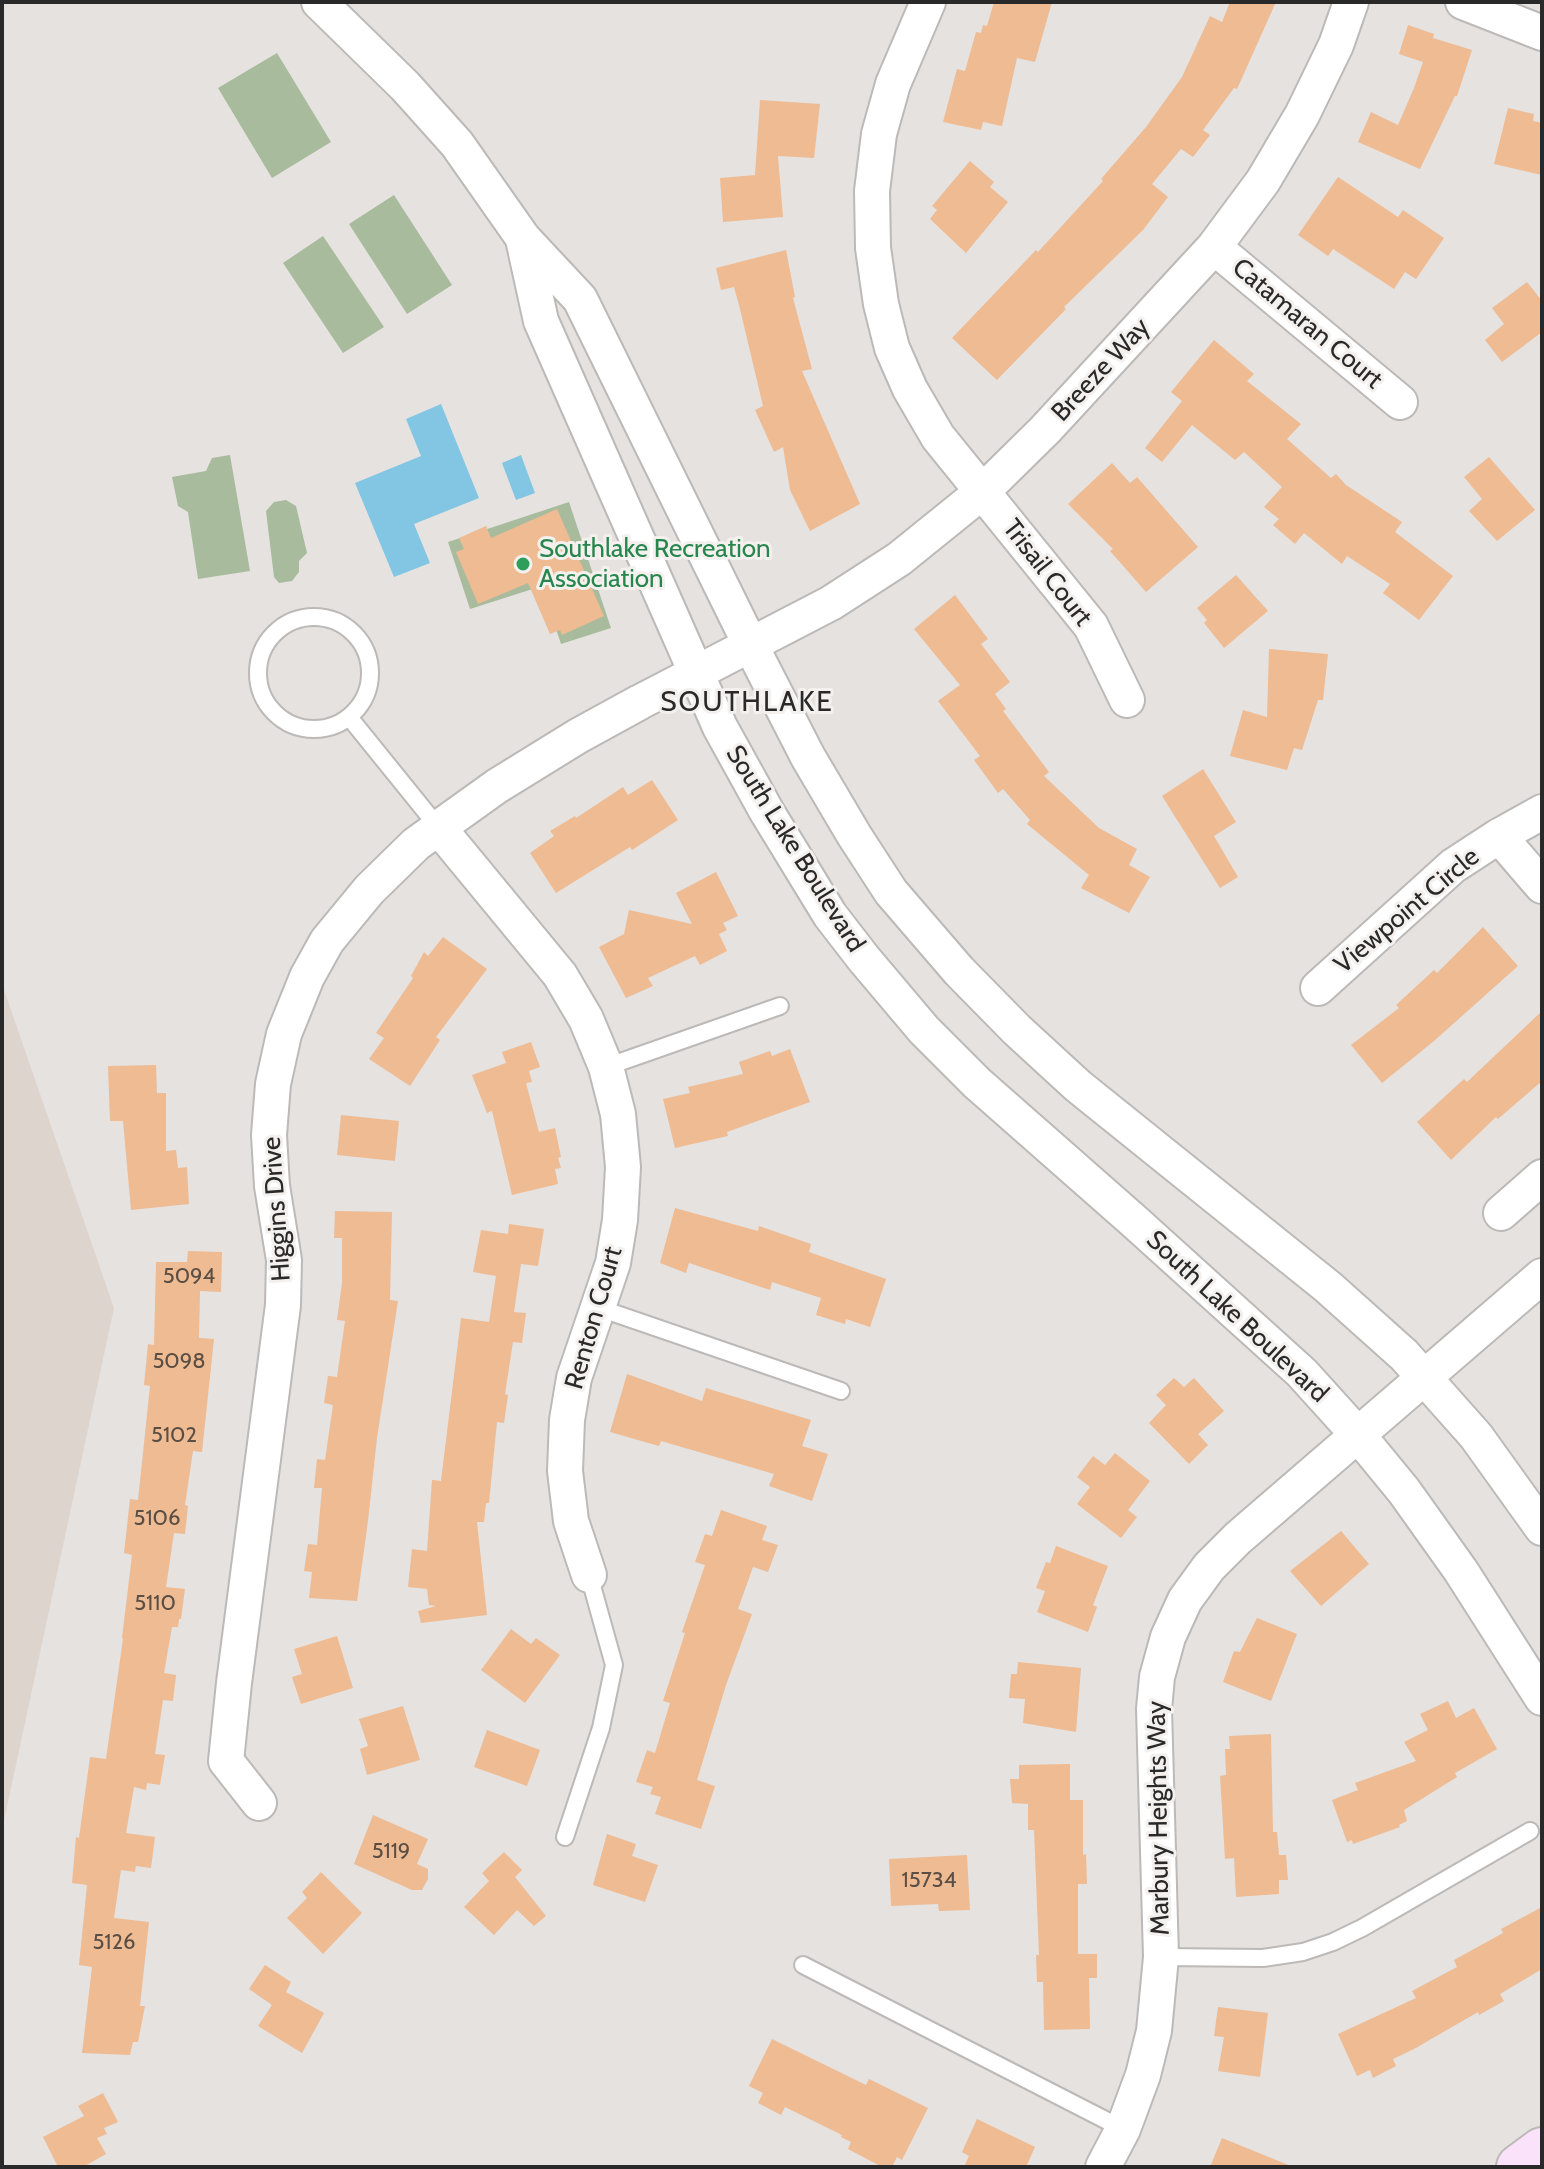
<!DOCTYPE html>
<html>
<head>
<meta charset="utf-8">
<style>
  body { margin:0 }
  #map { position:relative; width:1544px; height:2169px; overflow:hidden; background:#e5e2e0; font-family:Cabin,sans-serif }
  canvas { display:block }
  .frame { position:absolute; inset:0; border:4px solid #2a2929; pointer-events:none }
</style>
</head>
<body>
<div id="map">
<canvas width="1544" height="2169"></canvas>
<div class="frame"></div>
</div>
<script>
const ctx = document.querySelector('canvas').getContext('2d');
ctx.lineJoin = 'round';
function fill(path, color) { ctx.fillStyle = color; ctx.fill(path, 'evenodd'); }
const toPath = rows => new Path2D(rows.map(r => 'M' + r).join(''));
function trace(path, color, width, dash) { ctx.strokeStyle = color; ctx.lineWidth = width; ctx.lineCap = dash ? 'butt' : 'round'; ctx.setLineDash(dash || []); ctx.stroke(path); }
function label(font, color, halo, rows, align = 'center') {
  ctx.font = font + ' Cabin,sans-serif'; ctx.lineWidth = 6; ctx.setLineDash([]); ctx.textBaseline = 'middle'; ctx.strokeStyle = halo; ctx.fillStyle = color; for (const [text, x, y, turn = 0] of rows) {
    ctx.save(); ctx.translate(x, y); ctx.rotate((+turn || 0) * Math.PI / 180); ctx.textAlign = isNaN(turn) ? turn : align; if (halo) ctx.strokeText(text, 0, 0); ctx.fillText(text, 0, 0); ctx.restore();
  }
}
fill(toPath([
  [2,984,114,1308,2,1830]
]), '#ded4ce');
fill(toPath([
  [277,53,331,142,272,178,218,88],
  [394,195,452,285,407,314,349,224],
  [323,236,384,327,343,353,283,263],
  [230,455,250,571,198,579,188,512,178,506,172,477,206,471,212,458],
  [286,500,296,506,307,553,299,561,299,572,292,581,279,583,274,577,266,511,274,502],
  [569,502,611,628,561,644,542,586,470,609,448,542]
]), '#a8bb9c');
fill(toPath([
  [441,404,479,498,414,524,430,563,394,577,355,483,421,456,406,419],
  [521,455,535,493,516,500,502,463]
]), '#83c6e3');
fill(toPath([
  [994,2,1052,2,1035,62,1017,58,1002,126,983,122,981,130,943,122,957,69,965,71,976,32,981,33,983,25,987,26],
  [1230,2,1276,2,1237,89,1234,88,1203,130,1210,135,1193,157,1181,149,1152,184,1168,197,1143,230,1064,307,1066,309,997,380,952,338,1036,250,1038,252,1103,181,1101,179,1146,127,1182,77,1210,16,1222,22],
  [1408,25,1434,34,1433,38,1472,50,1457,96,1455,96,1420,169,1358,142,1371,112,1398,125,1414,88,1423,62,1399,54],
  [760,100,820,104,814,158,778,156,783,217,723,222,720,178,755,175],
  [1508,108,1534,114,1533,121,1542,123,1542,175,1494,164],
  [970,161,994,182,990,187,1008,202,966,253,930,219,937,210,932,206],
  [1338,177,1398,217,1403,210,1444,238,1416,279,1405,272,1394,289,1333,249,1328,256,1298,235],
  [786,250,795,297,793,298,812,369,802,371,860,504,810,531,790,490,783,447,774,452,755,410,763,406,740,309,734,287,721,290,716,268],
  [1527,282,1542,301,1542,332,1502,362,1485,340,1504,324,1492,308],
  [1214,340,1254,374,1247,381,1301,424,1287,439,1331,478,1336,474,1346,485,1402,522,1395,532,1453,576,1419,620,1383,593,1390,584,1347,556,1342,564,1304,533,1295,544,1273,525,1279,519,1264,507,1282,487,1244,452,1235,460,1192,425,1162,462,1145,448,1182,401,1171,392],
  [1489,457,1535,510,1497,541,1469,511,1482,499,1464,477],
  [1112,463,1130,483,1137,477,1198,547,1146,592,1110,551,1113,549,1068,504],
  [557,509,604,616,562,635,560,630,550,634,528,583,478,604,456,552,464,549,459,538,486,526,491,538],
  [1236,575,1268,611,1224,648,1204,623,1207,620,1197,608],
  [955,595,988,639,981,644,1010,682,995,694,1006,709,1003,711,1049,772,1044,776,1099,828,1137,849,1129,865,1150,877,1129,913,1081,888,1089,875,1027,824,1030,820,1003,789,998,793,974,760,980,756,938,701,960,685,914,629],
  [1269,649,1328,654,1323,700,1318,700,1302,750,1294,748,1287,770,1230,756,1243,710,1267,717],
  [1203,769,1236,822,1214,836,1238,877,1220,888,1162,796],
  [652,780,678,820,632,850,630,847,556,893,530,853,554,836,550,831,575,816,576,818,623,787,628,795],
  [716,872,738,916,723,923,727,930,719,934,727,951,700,965,695,956,648,978,653,986,626,998,599,947,624,934,629,910,692,924,676,893],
  [1483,927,1518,966,1434,1041,1382,1083,1351,1045,1399,1008,1396,1005,1434,970,1437,973],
  [443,937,487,969,436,1037,440,1040,410,1086,369,1059,384,1038,376,1033,413,978,411,976,424,952,428,956],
  [1542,1011,1542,1081,1498,1119,1496,1117,1451,1160,1417,1122,1464,1079,1467,1082],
  [531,1042,540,1067,529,1071,532,1082,526,1083,539,1132,555,1128,561,1157,558,1158,561,1168,555,1169,558,1184,512,1195,492,1111,487,1113,472,1075,506,1063,502,1052],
  [790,1049,810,1102,727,1132,728,1136,675,1148,663,1099,690,1093,688,1087,743,1074,739,1062,770,1051,772,1056],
  [156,1065,157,1093,166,1093,166,1151,176,1150,178,1168,187,1167,189,1204,131,1210,123,1121,110,1121,108,1066],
  [341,1115,399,1121,395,1161,337,1155],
  [675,1208,758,1231,759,1226,811,1244,809,1252,886,1279,870,1327,846,1319,845,1324,816,1315,821,1298,772,1282,770,1290,689,1263,686,1273,660,1263],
  [335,1211,392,1212,390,1300,398,1301,377,1438,368,1521,357,1601,309,1598,312,1572,304,1571,308,1544,317,1545,322,1488,314,1488,317,1459,325,1460,333,1405,324,1403,328,1376,337,1377,345,1321,337,1320,342,1283,342,1238,334,1238],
  [509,1224,544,1229,538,1266,521,1264,514,1312,526,1313,522,1343,513,1342,505,1394,508,1395,504,1423,497,1422,489,1503,486,1503,484,1522,477,1522,487,1615,421,1623,418,1611,436,1606,429,1605,427,1589,408,1587,412,1549,427,1551,432,1480,441,1481,461,1318,489,1322,496,1276,473,1272,481,1230,508,1234],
  [188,1251,222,1252,221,1292,200,1291,199,1338,214,1339,202,1452,193,1451,185,1505,188,1506,185,1534,174,1533,166,1587,185,1589,181,1619,179,1619,178,1627,172,1627,164,1673,176,1675,173,1701,163,1700,155,1754,165,1755,160,1785,147,1783,146,1790,134,1787,126,1833,155,1837,151,1868,136,1866,135,1872,121,1870,114,1918,149,1922,140,2006,145,2006,138,2042,133,2042,130,2055,82,2053,92,1967,79,1965,87,1885,72,1883,76,1837,79,1838,90,1757,106,1759,123,1639,122,1638,132,1555,124,1553,130,1499,138,1500,150,1386,144,1385,148,1344,154,1345,156,1262,187,1262],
  [627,1374,702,1401,706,1388,811,1420,802,1446,828,1454,812,1501,769,1486,774,1474,661,1441,659,1446,610,1432],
  [1174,1378,1184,1387,1194,1378,1224,1411,1198,1434,1208,1445,1189,1464,1149,1423,1166,1405,1156,1395],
  [1115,1453,1150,1481,1128,1510,1137,1517,1121,1538,1077,1504,1090,1487,1077,1477,1093,1456,1105,1465],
  [721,1510,767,1526,762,1540,778,1545,768,1572,753,1567,738,1609,752,1614,726,1685,697,1780,715,1786,701,1829,655,1814,661,1797,650,1794,653,1787,636,1782,647,1750,655,1753,670,1703,663,1701,685,1633,682,1632,705,1565,695,1562,705,1534,712,1536],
  [1341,1531,1369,1564,1321,1606,1290,1571],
  [1056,1546,1108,1566,1093,1605,1097,1607,1088,1632,1037,1612,1045,1591,1036,1588,1046,1562,1050,1563],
  [1257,1618,1297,1634,1271,1701,1223,1682,1234,1651,1240,1652],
  [511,1629,531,1644,536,1638,560,1655,525,1703,481,1670],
  [337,1636,353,1688,301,1704,292,1677,302,1674,294,1649],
  [1018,1662,1081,1668,1076,1732,1023,1723,1025,1699,1009,1698,1011,1674,1017,1674],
  [1448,1701,1456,1718,1474,1708,1497,1749,1455,1773,1457,1777,1404,1810,1407,1821,1399,1825,1400,1827,1353,1844,1352,1840,1347,1842,1332,1800,1358,1790,1355,1783,1416,1761,1404,1742,1428,1730,1420,1714],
  [403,1706,420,1760,367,1775,360,1749,368,1746,359,1719],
  [487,1730,540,1750,527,1786,474,1767],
  [1271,1734,1273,1832,1277,1832,1279,1855,1286,1855,1288,1880,1279,1880,1279,1894,1236,1897,1234,1858,1225,1859,1220,1776,1226,1775,1225,1749,1230,1749,1229,1736],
  [1070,1764,1070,1800,1083,1800,1083,1855,1086,1854,1087,1884,1078,1884,1078,1954,1097,1954,1097,1978,1089,1978,1090,2029,1044,2030,1043,1982,1037,1982,1036,1955,1039,1955,1034,1830,1028,1830,1028,1804,1012,1803,1010,1779,1019,1779,1019,1765],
  [373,1815,428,1839,417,1864,428,1869,428,1879,422,1890,412,1890,354,1864],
  [607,1834,636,1844,632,1856,658,1865,645,1902,593,1885],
  [504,1852,522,1870,515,1877,546,1916,534,1926,517,1910,494,1935,464,1907,489,1881,482,1873],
  [967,1855,970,1910,939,1911,938,1904,891,1906,889,1859],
  [321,1872,362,1913,323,1954,287,1918,307,1898,302,1892],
  [1542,1907,1542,1969,1500,1994,1504,2001,1479,2015,1478,2012,1414,2049,1393,2059,1396,2066,1373,2078,1370,2070,1357,2076,1338,2034,1416,1998,1412,1991,1457,1967,1454,1960,1503,1933,1501,1929],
  [265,1965,291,1982,286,1992,324,2013,302,2053,258,2026,272,2005,249,1989],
  [1218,2007,1268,2013,1260,2077,1218,2071,1224,2037,1214,2036],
  [772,2039,866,2085,869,2079,928,2108,902,2160,897,2157,892,2167,882,2167,848,2149,851,2142,841,2137,842,2135,785,2107,781,2115,758,2103,763,2093,749,2086],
  [103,2093,118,2122,104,2128,107,2134,97,2138,106,2154,83,2167,58,2167,43,2137,84,2116,78,2106],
  [977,2119,1035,2147,1026,2167,964,2167,969,2156,962,2152],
  [1222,2138,1291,2166,1291,2167,1210,2167]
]), '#eebb93');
const lane = toPath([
  '258 673a56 56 0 1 1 112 0a56 56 0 1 1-112 0Z',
  [349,717,438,827],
  [606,1067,780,1006],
  [599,1308,841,1391],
  [565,1837,601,1728,614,1665,589,1575],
  [1161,1957,1263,1958,1303,1952,1333,1942,1362,1928,1530,1831],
  [803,1965,1123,2129]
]);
const street = toPath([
  [319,2,405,86,457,144,523,238,580,299,751,646,808,757,854,835,891,892,959,971,1017,1030,1078,1086,1328,1287,1404,1355,1476,1436,1542,1528],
  [928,2,893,84,879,134,872,191,873,248,881,304,892,348,910,389,938,437,1091,626,1127,700],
  [1463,2,1542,33],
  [523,239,541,321,720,727,767,812,830,915,864,959,924,1030,977,1083,1135,1222,1302,1373,1358,1435,1404,1491,1461,1571,1542,1698],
  [1214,247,1400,402],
  [438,827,560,975,586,1019,606,1067,618,1114,623,1167,620,1220,613,1263,574,1378,567,1420,565,1471,571,1521,589,1575],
  [1499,836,1542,886],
  [1318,988,1453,866,1499,836,1542,812],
  [1501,1213,1542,1177],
  [259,1803,226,1761,234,1683,283,1305,284,1260,272,1186,269,1135,273,1084,284,1034,307,977,327,941,369,890,416,844,497,786,578,736,640,702,831,603,899,559,982,492,1045,430,1214,247,1263,181,1302,115,1336,45,1351,2],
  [1103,2167,1123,2129,1143,2075,1154,2031,1161,1957,1154,1709,1157,1677,1168,1637,1185,1600,1209,1567,1238,1538,1542,1276]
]);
const secondary = toPath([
  [1519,2167,1542,2150]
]);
trace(lane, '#bcb9b7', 20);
trace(street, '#bcb9b7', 38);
trace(secondary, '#bcb9b7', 48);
trace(lane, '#fff', 16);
trace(street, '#fff', 34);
trace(secondary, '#fae3fa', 44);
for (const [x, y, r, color] of [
  [523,564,8,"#2e9e5b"]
]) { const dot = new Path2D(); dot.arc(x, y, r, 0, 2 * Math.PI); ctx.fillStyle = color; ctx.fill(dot); trace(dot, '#f3f0ee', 3); }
label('22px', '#5b4e44', null, [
  ["5094",189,1277],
  ["5098",179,1362],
  ["5102",174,1436],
  ["5106",157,1519],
  ["5110",155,1604],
  ["5119",391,1852],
  ["15734",929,1881],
  ["5126",114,1943]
]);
label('26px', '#2a2929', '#f3f0ee', [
  ["Catamaran Court",1307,324,40],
  ["Breeze Way",1101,370,-47],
  ["Trisail Court",1047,573,52],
  ["South Lake Boulevard",795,849,58],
  ["Viewpoint Circle",1407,911,-40],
  ["Higgins Drive",277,1209,-94],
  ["South Lake Boulevard",1237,1317,43],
  ["Renton Court",594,1318,-74],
  ["Marbury Heights Way",1159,1818,-91]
]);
label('26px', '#27864d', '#f3f0ee', [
  ["Southlake Recreation",539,549],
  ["Association",539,579]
], 'left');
ctx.letterSpacing = '2px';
label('28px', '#2a2929', '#f3f0ee', [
  ["SOUTHLAKE",747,703]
]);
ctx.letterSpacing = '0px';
</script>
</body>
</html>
